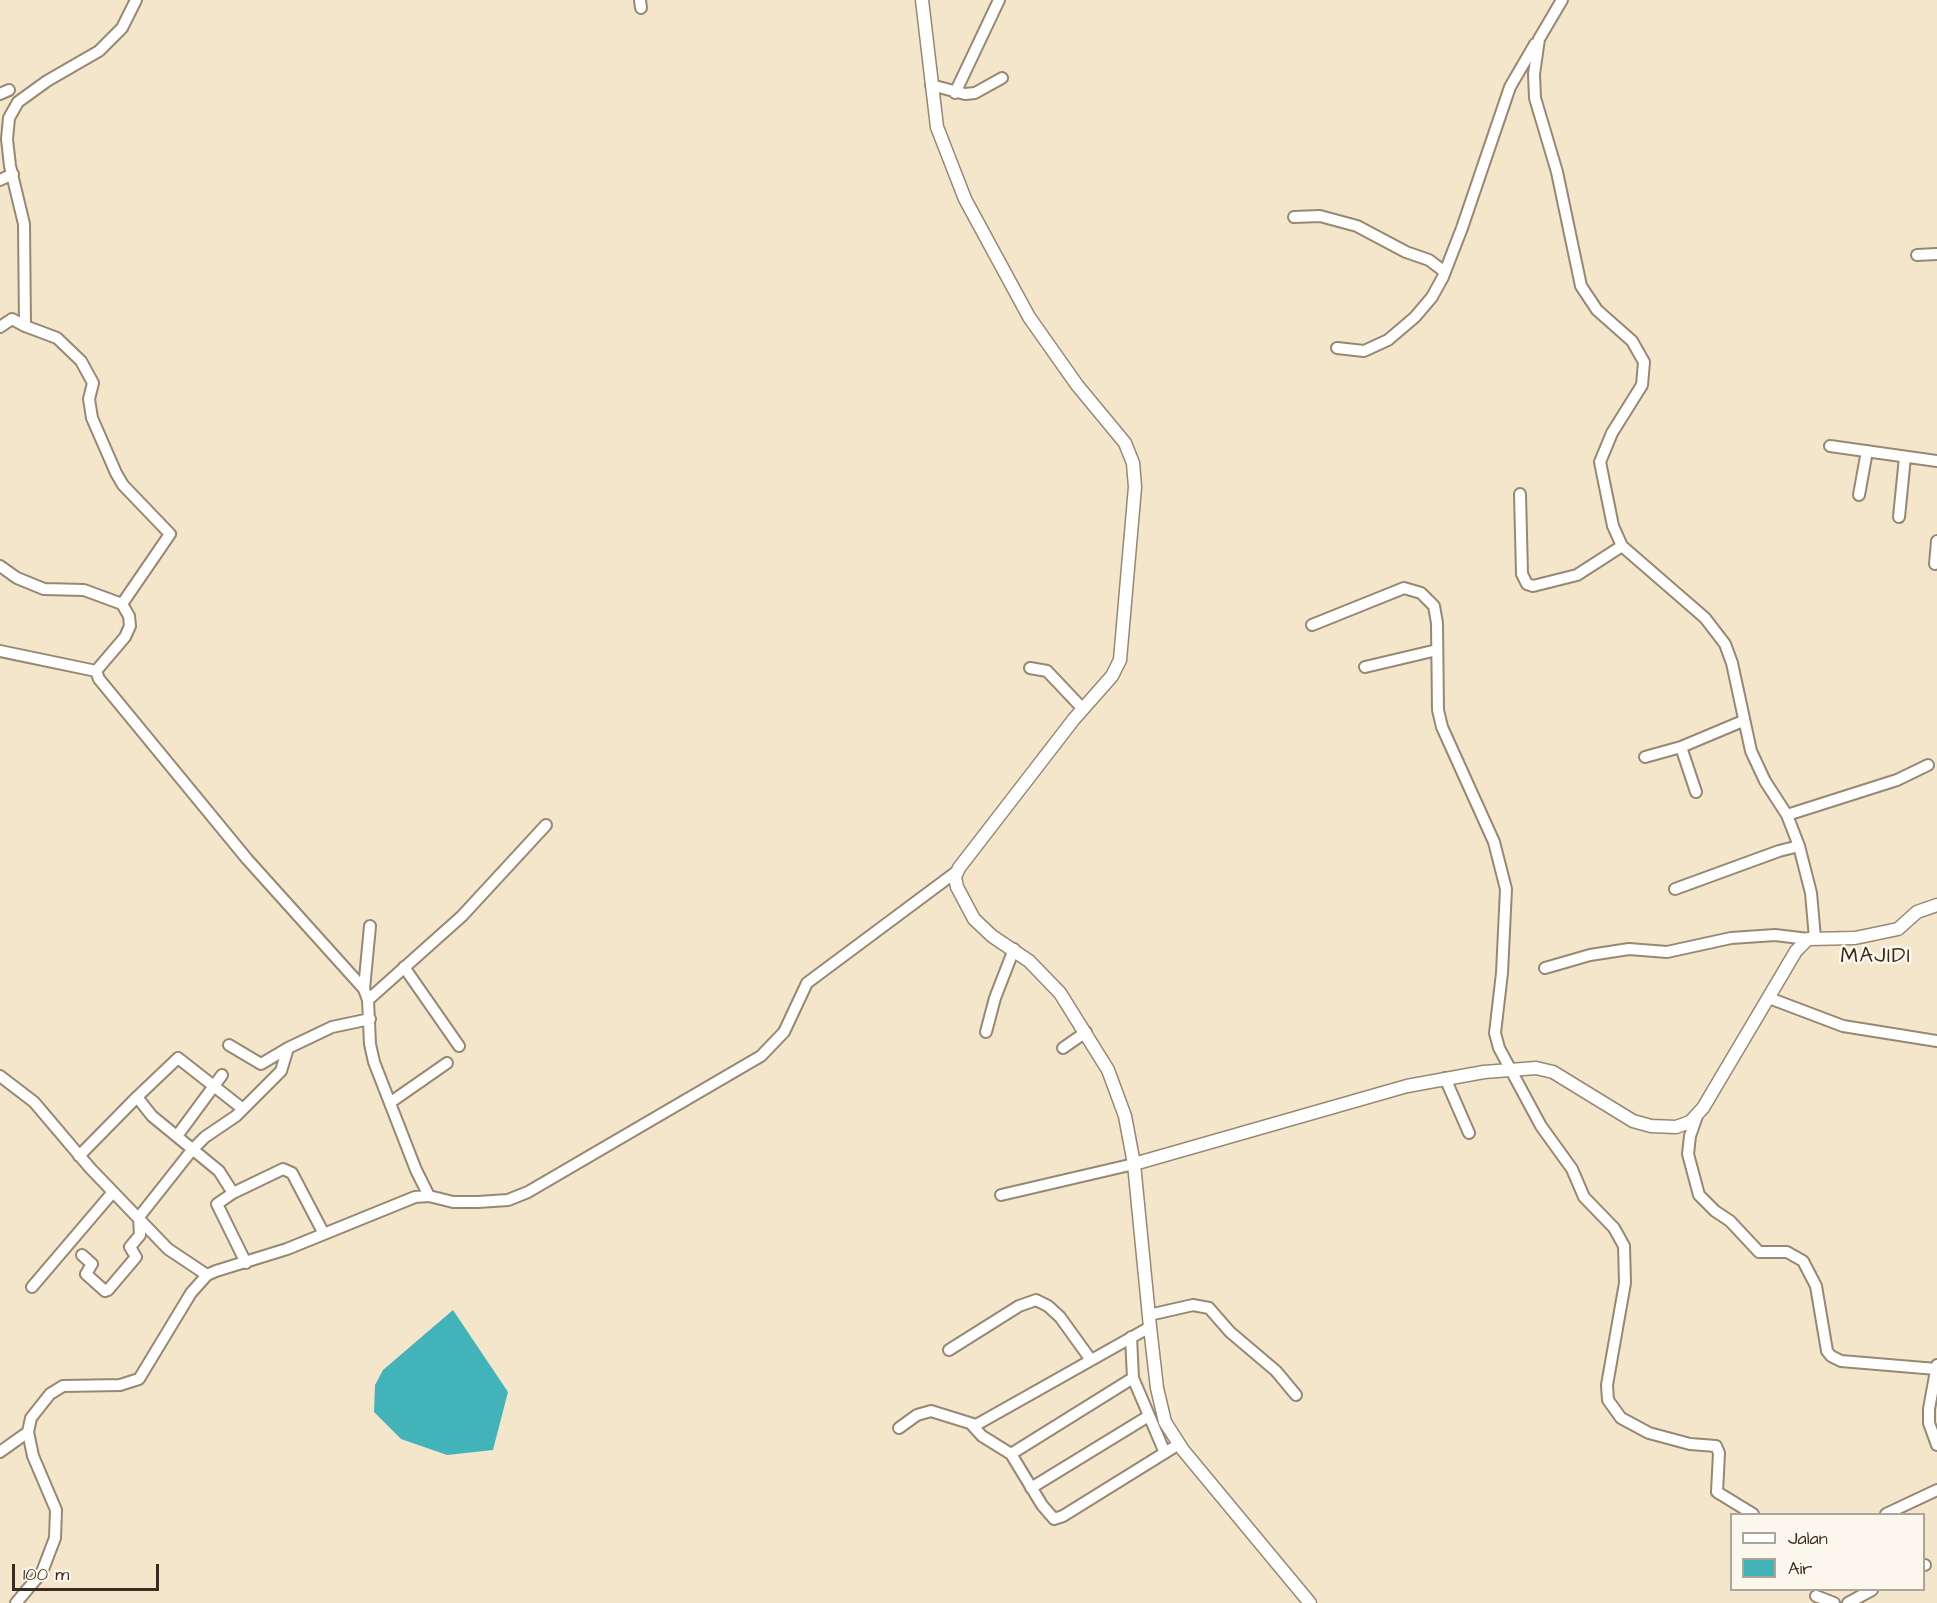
<!DOCTYPE html>
<html>
<head>
<meta charset="utf-8">
<style>
  body { margin:0 }
  #map { position:relative; width:1937px; height:1603px; overflow:hidden; background:#f3e6cb; font-family:"Architects Daughter",sans-serif }
  canvas { display:block }
  .legend { position:absolute; left:1730px; top:1513px; width:195px; height:78px; box-sizing:border-box; background:#fbf7ec; border:2px solid #aea59a; margin:0; padding:8px 10px; list-style:none; font-size:18px; color:#3b2a1e }
  .legend li { display:flex; align-items:center; gap:12px; height:30px }
  .legend b { width:30px; border:2px solid #aea59a }
  .scale { position:absolute; left:12px; top:1564px; width:147px; height:27px; box-sizing:border-box; border:3px solid #3b2a1e; border-top:0; padding-left:8px; font-size:18px; line-height:21px; white-space:nowrap; color:#3b2a1e; -webkit-text-stroke:4px #fbf7ec; paint-order:stroke }
</style>
</head>
<body>
<div id="map">
<canvas width="1937" height="1603"></canvas>
<ul class="legend">
<li><b style="height:8px;background:#fff"></b>Jalan</li>
<li><b style="height:16px;background:#43b3ba"></b>Air</li>
</ul>
<div class="scale">100 m</div>
</div>
<script>
const ctx = document.querySelector('canvas').getContext('2d');
ctx.lineJoin = 'round';
function fill(path, color) { ctx.fillStyle = color; ctx.fill(path, 'evenodd'); }
const toPath = rows => new Path2D(rows.map(r => 'M' + r).join(''));
function trace(path, color, width, dash) { ctx.strokeStyle = color; ctx.lineWidth = width; ctx.lineCap = dash ? 'butt' : 'round'; ctx.setLineDash(dash || []); ctx.stroke(path); }
function label(font, color, halo, rows, align = 'center') {
  ctx.font = font + ' "Architects Daughter",sans-serif'; ctx.lineWidth = 5; ctx.setLineDash([]); ctx.textBaseline = 'middle'; ctx.strokeStyle = halo; ctx.fillStyle = color; for (const [text, x, y, turn = 0] of rows) {
    ctx.save(); ctx.translate(x, y); ctx.rotate((+turn || 0) * Math.PI / 180); ctx.textAlign = isNaN(turn) ? turn : align; if (halo) ctx.strokeText(text, 0, 0); ctx.fillText(text, 0, 0); ctx.restore();
  }
}
fill(toPath([
  [453,1310,508,1392,493,1450,447,1455,401,1439,374,1412,375,1385,383,1370]
]), '#43b3ba');
const minor = toPath([
  [640,0,641,8],
  [1562,0,1539,39,1534,74,1535,98,1557,172,1581,286,1597,310,1632,341,1644,362,1642,385,1612,433,1600,462,1613,526,1622,546,1705,618,1725,644,1732,663,1751,751,1765,781,1787,815,1799,846,1811,893,1815,938],
  [931,85,965,94,975,93,1002,78],
  [955,93,999,0],
  [0,94,9,90],
  [0,180,13,174],
  [1294,217,1320,216,1357,226,1406,252,1429,260,1445,272],
  [1917,255,1937,254],
  [0,327,12,319,25,326],
  [1337,348,1364,351,1388,340,1415,317,1432,297,1443,277,1462,228,1510,87,1535,44],
  [1830,446,1937,461],
  [1520,494,1522,574,1527,584,1533,586,1577,575,1622,546],
  [1859,495,1867,451],
  [1899,517,1905,457],
  [1935,564,1937,541],
  [0,566,17,578,44,589,84,590,122,604,129,616,130,626,125,637,96,671,99,679,247,859,364,989,368,1000,370,1044,374,1062,416,1170,429,1196],
  [122,604,170,534,123,485,116,473,92,418,89,399,93,383,81,361,57,338,25,326,24,224,10,166,7,139,9,118,18,102,47,81,99,51,122,28,136,0],
  [1312,625,1404,588,1421,593,1434,606,1437,623,1438,710,1442,727,1494,842,1506,889,1502,973,1495,1033,1499,1048,1541,1126,1572,1169,1584,1197,1614,1228,1624,1246,1625,1283,1607,1385,1608,1400,1621,1418,1649,1433,1690,1444,1716,1446,1719,1453,1717,1492,1753,1514],
  [0,651,96,671],
  [1365,667,1437,650],
  [1030,668,1047,671,1083,709],
  [1681,747,1696,792],
  [1645,757,1681,747,1743,721],
  [1787,815,1897,780,1928,765],
  [1675,889,1779,851,1799,846],
  [404,967,459,1046],
  [1545,968,1590,955,1629,949,1667,952,1731,938,1775,935,1808,939],
  [364,989,370,926],
  [1769,998,1843,1026,1937,1041],
  [368,1000,462,916,546,825],
  [986,1032,995,998,1014,949],
  [229,1045,261,1064,288,1048],
  [1063,1048,1086,1032],
  [0,1076,34,1102,90,1168,168,1249,207,1275],
  [1445,1078,1469,1133],
  [391,1102,447,1063],
  [1697,1116,1690,1136,1688,1154,1699,1195,1715,1211,1730,1221,1759,1252,1787,1252,1803,1261,1816,1286,1827,1351,1831,1356,1841,1361,1936,1369],
  [177,1136,222,1075],
  [79,1156,137,1097],
  [233,1193,219,1171,152,1116,137,1097,178,1058,243,1109],
  [1001,1195,1134,1164],
  [82,1255,92,1264,86,1274,105,1291,108,1290,136,1257,130,1247,140,1235,139,1217,192,1150,205,1137,236,1116,281,1071,288,1048,332,1027,370,1019],
  [246,1263,217,1204,233,1193,283,1169,292,1173,324,1234],
  [32,1287,113,1192],
  [1149,1315,1193,1305,1209,1308,1230,1332,1276,1371,1296,1395],
  [1131,1337,1133,1378],
  [949,1350,1019,1306,1036,1300,1048,1306,1060,1317,1091,1360],
  [1937,1365,1929,1409,1929,1423,1937,1445],
  [972,1425,982,1436,1011,1454,1042,1505,1054,1519,1063,1516,1179,1444],
  [899,1428,917,1415,931,1411,976,1425,1150,1327],
  [0,1452,28,1432],
  [1011,1454,1133,1378,1165,1453],
  [1031,1488,1147,1417],
  [1886,1514,1937,1490],
  [1924,1565,1925,1565],
  [1816,1596,1834,1603],
  [16,1603,42,1572,55,1538,56,1510,33,1456,28,1432,31,1418,50,1394,63,1386,120,1385,139,1379,191,1293,207,1275,216,1271,287,1249,415,1197,429,1196,453,1202,478,1202,508,1200,528,1192,761,1056,784,1032,807,983,956,872],
  [1848,1603,1872,1590]
]);
const tertiary = toPath([
  [922,0,937,127,965,199,1029,317,1077,385,1125,443,1133,463,1135,487,1120,660,1112,676,1074,719,959,868,955,877,957,887,974,919,992,936,1029,961,1060,993,1108,1070,1125,1116,1134,1164,1150,1327,1157,1388,1165,1422,1183,1450,1310,1603],
  [1134,1164,1407,1086,1484,1072,1536,1068,1553,1072,1633,1121,1651,1126,1676,1127,1690,1122,1703,1108,1796,951,1808,939,1855,938,1898,929,1917,912,1937,905]
]);
trace(minor, '#978874', 14);
trace(tertiary, '#978874', 15);
trace(minor, '#fff', 10);
trace(tertiary, '#fff', 12);
ctx.letterSpacing = '1.5px';
label('21px', '#3b2a1e', '#fbf7ec', [
  ["MAJIDI",1876,958]
]);
ctx.letterSpacing = '0px';
</script>
</body>
</html>
